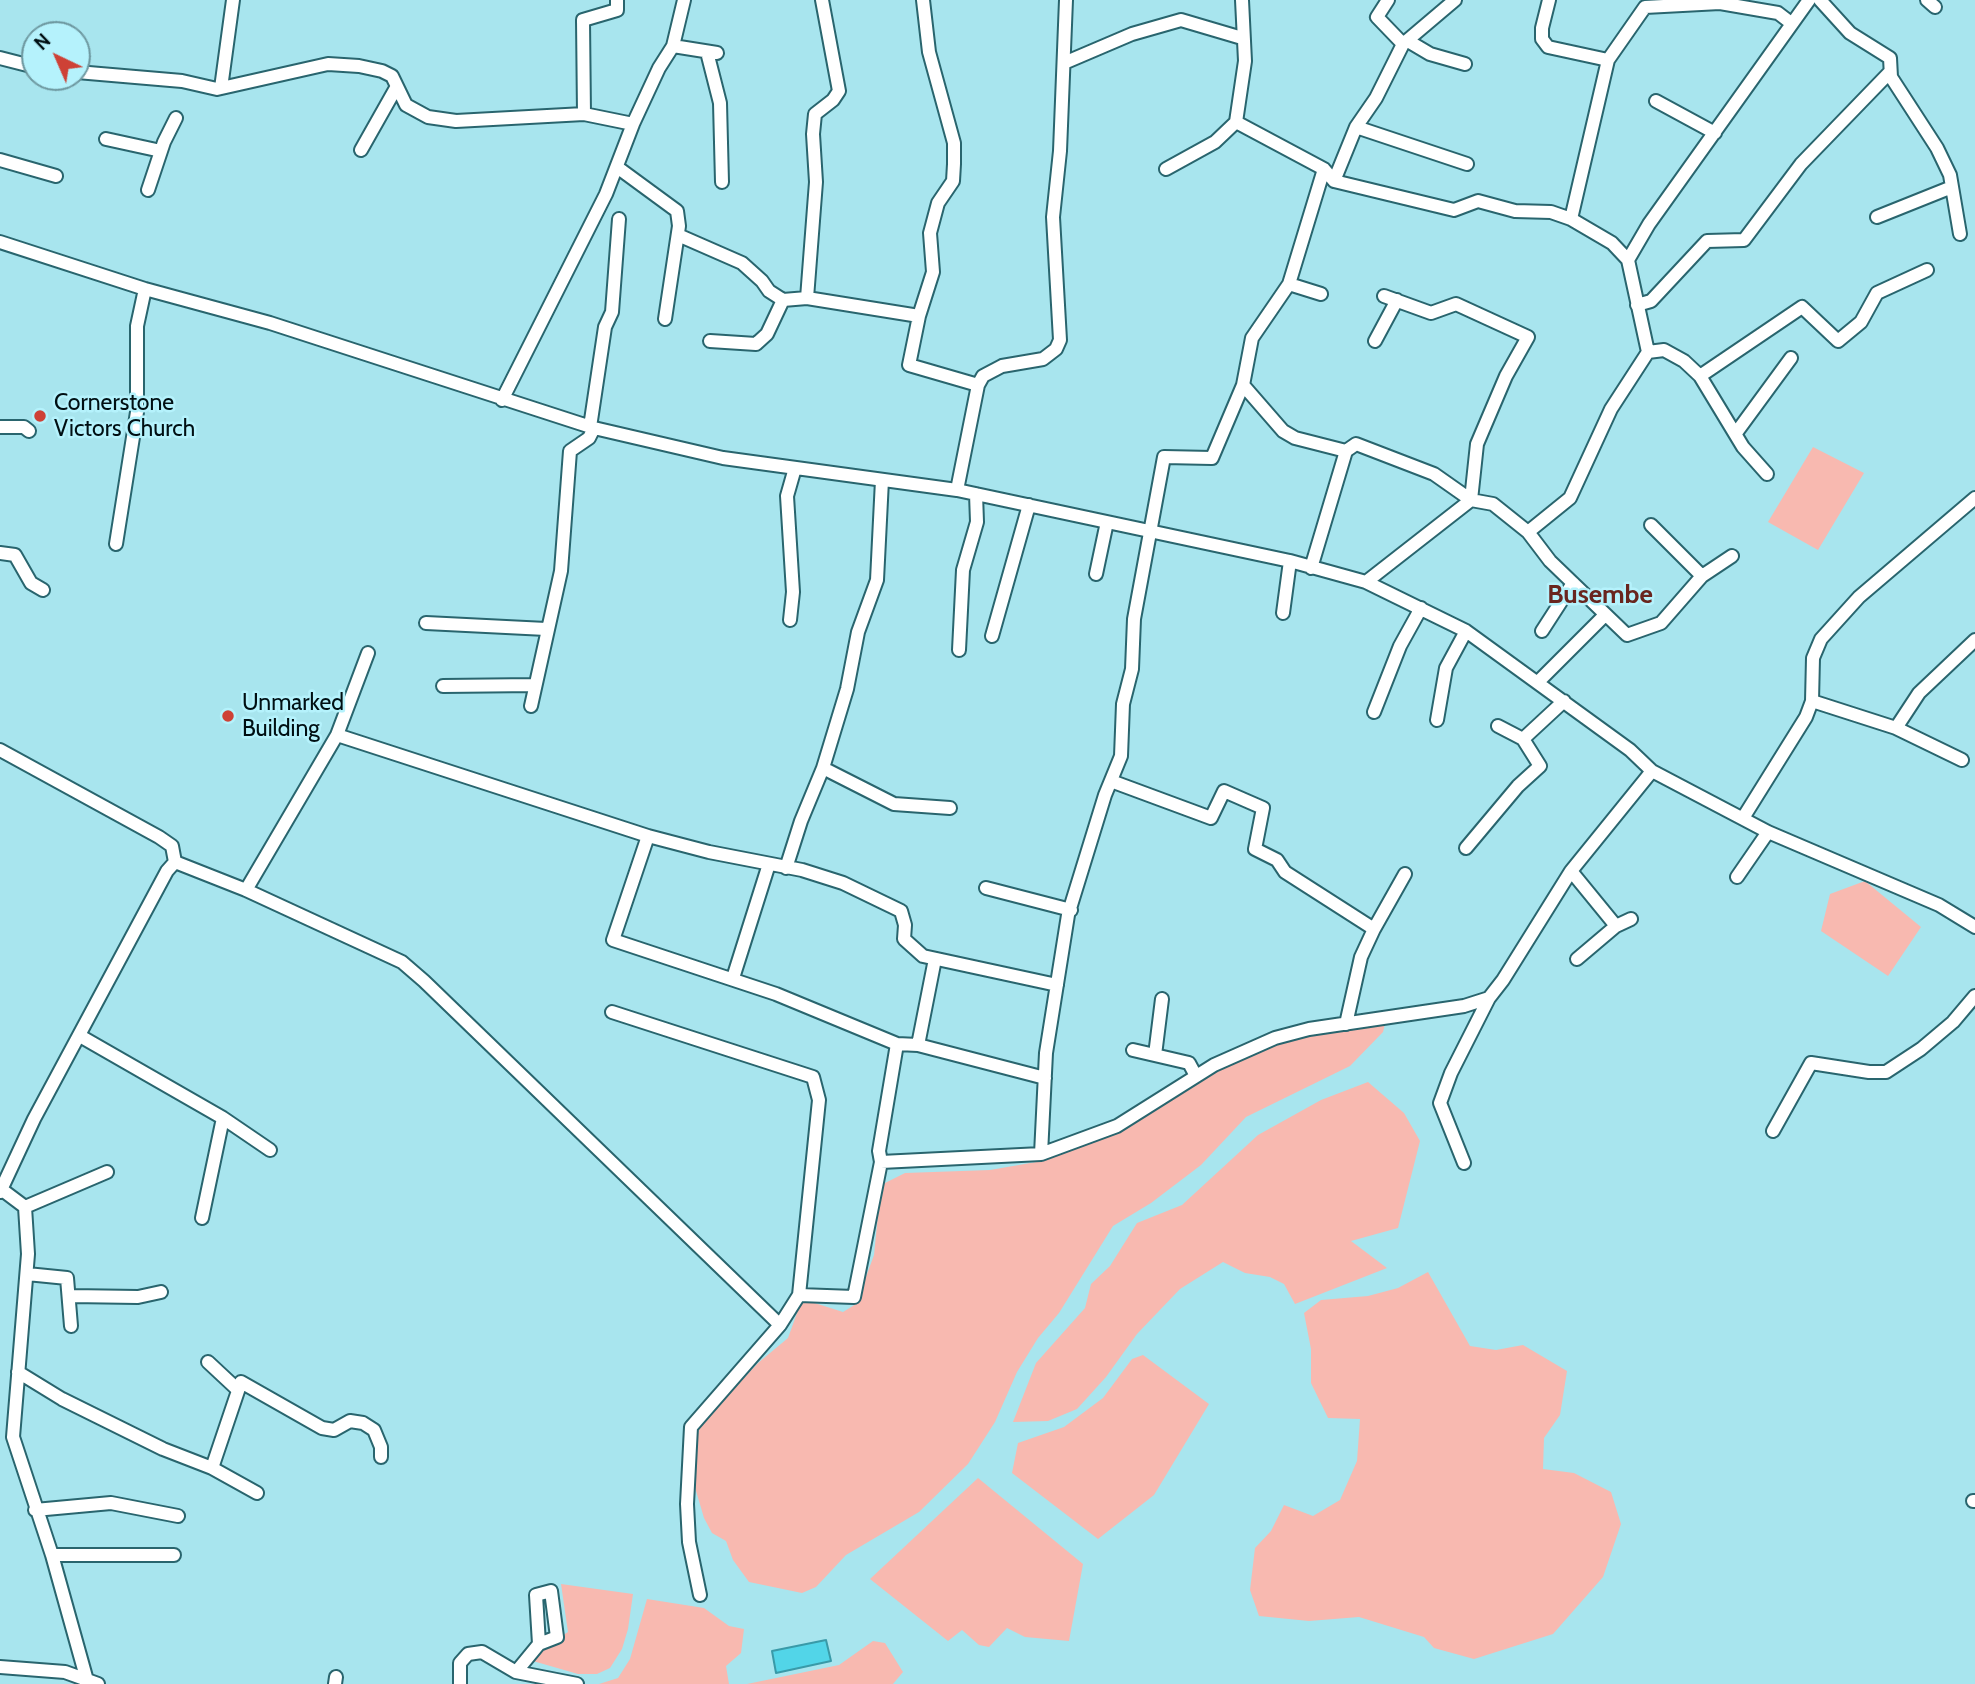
<!DOCTYPE html>
<html>
<head>
<meta charset="utf-8">
<style>
  body { margin:0 }
  #map { position:relative; width:1975px; height:1684px; overflow:hidden; background:#a8e5ee; font-family:Cabin,sans-serif }
  canvas { display:block }
  .north { position:absolute; left:21px; top:21px; width:70px; height:70px; box-sizing:border-box; background:#b5f2fc; border:2px solid #6d979f; border-radius:50%; rotate:316deg; font-size:19px; font-weight:700; line-height:28px; text-align:center; color:#000f13 }
  .north::after { content:''; display:block; margin:auto; width:24px; height:32px; background:#ce4136; clip-path:polygon(50% 0,100% 100%,50% 72%,0 100%) }
</style>
</head>
<body>
<div id="map">
<canvas width="1975" height="1684"></canvas>
<div class="north">N</div>
</div>
<script>
const ctx = document.querySelector('canvas').getContext('2d');
ctx.lineJoin = 'round';
function fill(path, color) { ctx.fillStyle = color; ctx.fill(path, 'evenodd'); }
const toPath = rows => new Path2D(rows.map(r => 'M' + r).join(''));
function trace(path, color, width, dash) { ctx.strokeStyle = color; ctx.lineWidth = width; ctx.lineCap = dash ? 'butt' : 'round'; ctx.setLineDash(dash || []); ctx.stroke(path); }
function label(font, color, halo, rows, align = 'center') {
  ctx.font = font + ' Cabin,sans-serif'; ctx.lineWidth = 5; ctx.setLineDash([]); ctx.textBaseline = 'middle'; ctx.strokeStyle = halo; ctx.fillStyle = color; for (const [text, x, y, turn = 0] of rows) {
    ctx.save(); ctx.translate(x, y); ctx.rotate((+turn || 0) * Math.PI / 180); ctx.textAlign = isNaN(turn) ? turn : align; if (halo) ctx.strokeText(text, 0, 0); ctx.fillText(text, 0, 0); ctx.restore();
  }
}
fill(toPath([
  [1813,447,1864,473,1818,550,1768,522],
  [1865,881,1921,927,1888,976,1821,931,1830,894],
  [1388,1012,1383,1032,1350,1066,1246,1117,1201,1165,1151,1203,1113,1226,1059,1313,1038,1338,1017,1372,995,1422,968,1464,919,1512,846,1555,816,1587,802,1593,749,1582,733,1560,726,1541,712,1533,704,1518,694,1484,693,1454,700,1425,758,1363,788,1338,802,1299,843,1312,856,1304,874,1255,881,1185,905,1173,990,1170,1042,1161,1121,1125,1234,1056],
  [1368,1082,1404,1113,1420,1141,1398,1228,1351,1241,1387,1268,1295,1304,1284,1284,1270,1277,1245,1273,1223,1262,1180,1289,1137,1334,1106,1377,1077,1409,1048,1421,1013,1422,1036,1363,1085,1308,1091,1284,1110,1266,1137,1223,1182,1205,1258,1135,1321,1100],
  [1428,1272,1470,1346,1496,1350,1523,1345,1567,1371,1560,1415,1544,1438,1543,1469,1574,1473,1611,1492,1621,1524,1603,1577,1553,1634,1474,1659,1434,1648,1424,1637,1359,1617,1309,1621,1259,1616,1250,1590,1255,1548,1271,1531,1284,1505,1313,1516,1340,1500,1357,1461,1360,1419,1328,1418,1311,1383,1311,1349,1304,1313,1321,1300,1368,1296,1398,1288],
  [1143,1355,1209,1404,1154,1495,1098,1539,1012,1473,1018,1443,1064,1427,1103,1398,1132,1359],
  [978,1478,1083,1564,1069,1641,1025,1637,1007,1628,989,1647,979,1645,962,1630,948,1641,870,1579],
  [561,1584,633,1594,628,1629,622,1649,610,1668,597,1674,578,1674,526,1659,568,1632],
  [647,1599,704,1608,729,1626,744,1629,741,1653,726,1666,729,1684,599,1684,618,1678,630,1659],
  [873,1641,885,1643,903,1672,893,1684,747,1684,839,1665]
]), '#f8b9b0');
const water = toPath([
  [826,1640,831,1661,776,1673,772,1651,826,1640]
]);
fill(water, '#52d5e8');
trace(water, '#399aa8', 2);
const minor = toPath([
  [923,0,929,52,954,143,954,164,953,181,938,203,930,233,933,272,919,316,909,365,978,385],
  [1388,0,1377,17,1403,44],
  [1549,0,1542,28,1542,39,1548,47,1608,60],
  [1820,0,1850,33,1890,58,1891,77,1937,148,1950,175,1960,234],
  [1927,0,1935,7],
  [1408,41,1430,54,1465,64],
  [673,46,717,53],
  [707,52,720,103,722,182],
  [0,58,35,67],
  [1064,63,1132,34,1181,20,1242,38],
  [77,72,182,81,217,89,328,64,359,66,382,71,392,76,406,105,428,117,456,121,584,114,633,124],
  [221,88,233,0],
  [1656,101,1715,133],
  [584,114,583,20,617,10,617,0],
  [1236,122,1324,169,1334,181,1454,210,1478,201,1515,211,1551,212,1571,219,1612,243,1628,260],
  [1356,127,1467,164],
  [106,139,161,151],
  [361,150,396,88],
  [0,160,56,176],
  [617,167,677,211,679,226,665,319],
  [1166,169,1215,142,1236,122,1245,61,1242,0],
  [1334,181,1356,127,1376,98,1403,44,1455,0],
  [148,190,164,142,176,118],
  [1877,217,1952,187],
  [1571,219,1608,60,1645,7,1720,3,1778,13,1791,23],
  [678,235,742,263,762,281,769,291,783,300,807,298,919,316],
  [0,242,145,289,270,323,594,428,723,458,957,490,1290,561,1366,582,1466,631,1630,750,1652,771,1768,832,1939,905,1975,927],
  [1289,284,1321,294],
  [807,298,816,182,813,134,815,114,833,100,839,91,822,0],
  [1637,305,1651,301,1707,241,1744,240,1801,164,1890,72],
  [710,341,756,344,767,334,783,300],
  [1375,341,1397,300],
  [1648,352,1628,260,1649,224,1809,0],
  [1700,376,1802,307,1838,341,1861,322,1877,293,1927,270],
  [1243,385,1283,431,1295,438,1346,451],
  [502,400,606,194,633,124,659,68,673,46,684,0],
  [0,427,24,427,29,431],
  [590,427,605,327,612,312,619,219],
  [1736,433,1791,358],
  [957,490,978,385,983,376,1002,366,1043,359,1056,349,1060,340,1053,217,1060,151,1066,0],
  [1651,525,1702,576],
  [1528,532,1570,498,1611,409,1648,352,1664,350,1684,361,1700,376,1743,447,1767,474],
  [116,544,137,412,137,326,145,289],
  [0,553,15,555,31,583,43,590],
  [1311,568,1346,451,1356,444,1434,474,1471,500,1493,504,1528,532,1550,561,1627,635,1661,623,1702,576,1732,556],
  [1096,574,1107,522],
  [1366,582,1471,500,1477,444,1506,376,1528,337,1456,304,1431,313,1384,296],
  [1283,613,1290,561],
  [790,620,793,592,787,496,795,468],
  [426,623,546,629],
  [1542,631,1573,583],
  [992,636,1029,505],
  [959,650,963,570,977,522,976,494],
  [1538,682,1605,615],
  [443,686,535,685],
  [1812,701,1896,728,1962,760],
  [531,706,561,571,570,451,589,438,594,428],
  [1374,712,1400,646,1421,608],
  [1437,720,1446,668,1466,631],
  [1896,728,1919,693,1975,640],
  [337,735,648,836,709,852,802,870,843,883,901,911,905,925,904,939,923,956,1057,985],
  [1523,739,1564,701],
  [0,750,159,837,172,846,175,862,167,871,34,1119,0,1192],
  [823,768,894,804,950,808],
  [1111,781,1211,818,1224,791,1263,808,1255,849,1277,860,1285,872,1374,929],
  [1743,818,1806,717,1812,701,1813,658,1821,639,1859,597,1975,498],
  [648,836,613,940,776,994,897,1044,918,1045,1045,1078],
  [1466,848,1518,786,1540,766,1523,739,1498,726],
  [175,862,246,890,402,962,424,981,780,1325],
  [786,868,801,821,823,768,847,689,858,632,877,580,882,480],
  [1571,871,1616,926],
  [1737,877,1768,832],
  [986,888,1071,910],
  [246,890,337,735,368,653],
  [1577,959,1616,926,1631,919],
  [733,978,769,864],
  [612,1012,813,1077,819,1100,799,1295],
  [1346,1024,1361,957,1374,929,1405,874],
  [80,1036,223,1118,270,1150],
  [918,1045,935,959],
  [1133,1050,1189,1063,1196,1076],
  [1155,1055,1162,999],
  [1773,1131,1811,1063,1869,1072,1886,1072,1921,1049,1953,1022,1975,996],
  [1041,1154,1046,1053,1068,915,1105,795,1121,756,1123,704,1132,669,1134,619,1164,457,1212,458,1243,385,1252,338,1289,284,1324,169],
  [881,1162,1041,1154,1117,1126,1214,1065,1275,1038,1309,1029,1464,1006,1489,998,1503,980,1571,871,1652,771],
  [1464,1163,1440,1103,1451,1073,1489,998],
  [1,1189,25,1207],
  [25,1207,28,1254,13,1437,52,1555,88,1684],
  [25,1207,107,1172],
  [202,1218,223,1118],
  [27,1274,67,1278,71,1326],
  [71,1296,138,1297,161,1292],
  [208,1362,238,1390],
  [18,1372,62,1399,163,1449,212,1468,257,1493],
  [212,1468,241,1382,322,1428,334,1430,350,1421,363,1423,374,1430,381,1447,381,1457],
  [1973,1501,1975,1501],
  [35,1510,111,1503,178,1516],
  [52,1555,174,1555],
  [700,1595,689,1542,687,1504,691,1427,780,1325,799,1295,854,1297,881,1162,879,1151,897,1044],
  [0,1667,65,1672,98,1684],
  [516,1672,539,1644,536,1595,551,1591,557,1637,539,1644],
  [335,1684,336,1677],
  [460,1684,460,1663,468,1654,482,1652,516,1672,577,1684]
]);
trace(minor, '#29656e', 16);
trace(minor, '#fff', 12);
for (const [x, y, r, color] of [
  [40,416,7,"#ce4136"],
  [228,716,7,"#ce4136"]
]) { const dot = new Path2D(); dot.arc(x, y, r, 0, 2 * Math.PI); ctx.fillStyle = color; ctx.fill(dot); trace(dot, '#b5f2fc', 2.5); }
label('23px', '#000f13', '#b5f2fc', [
  ["Cornerstone",54,403],
  ["Victors Church",54,429],
  ["Unmarked",242,703],
  ["Building",242,729]
], 'left');
label('bold 26px', '#69251e', '#b5f2fc', [
  ["Busembe",1600,595]
]);
</script>
</body>
</html>
